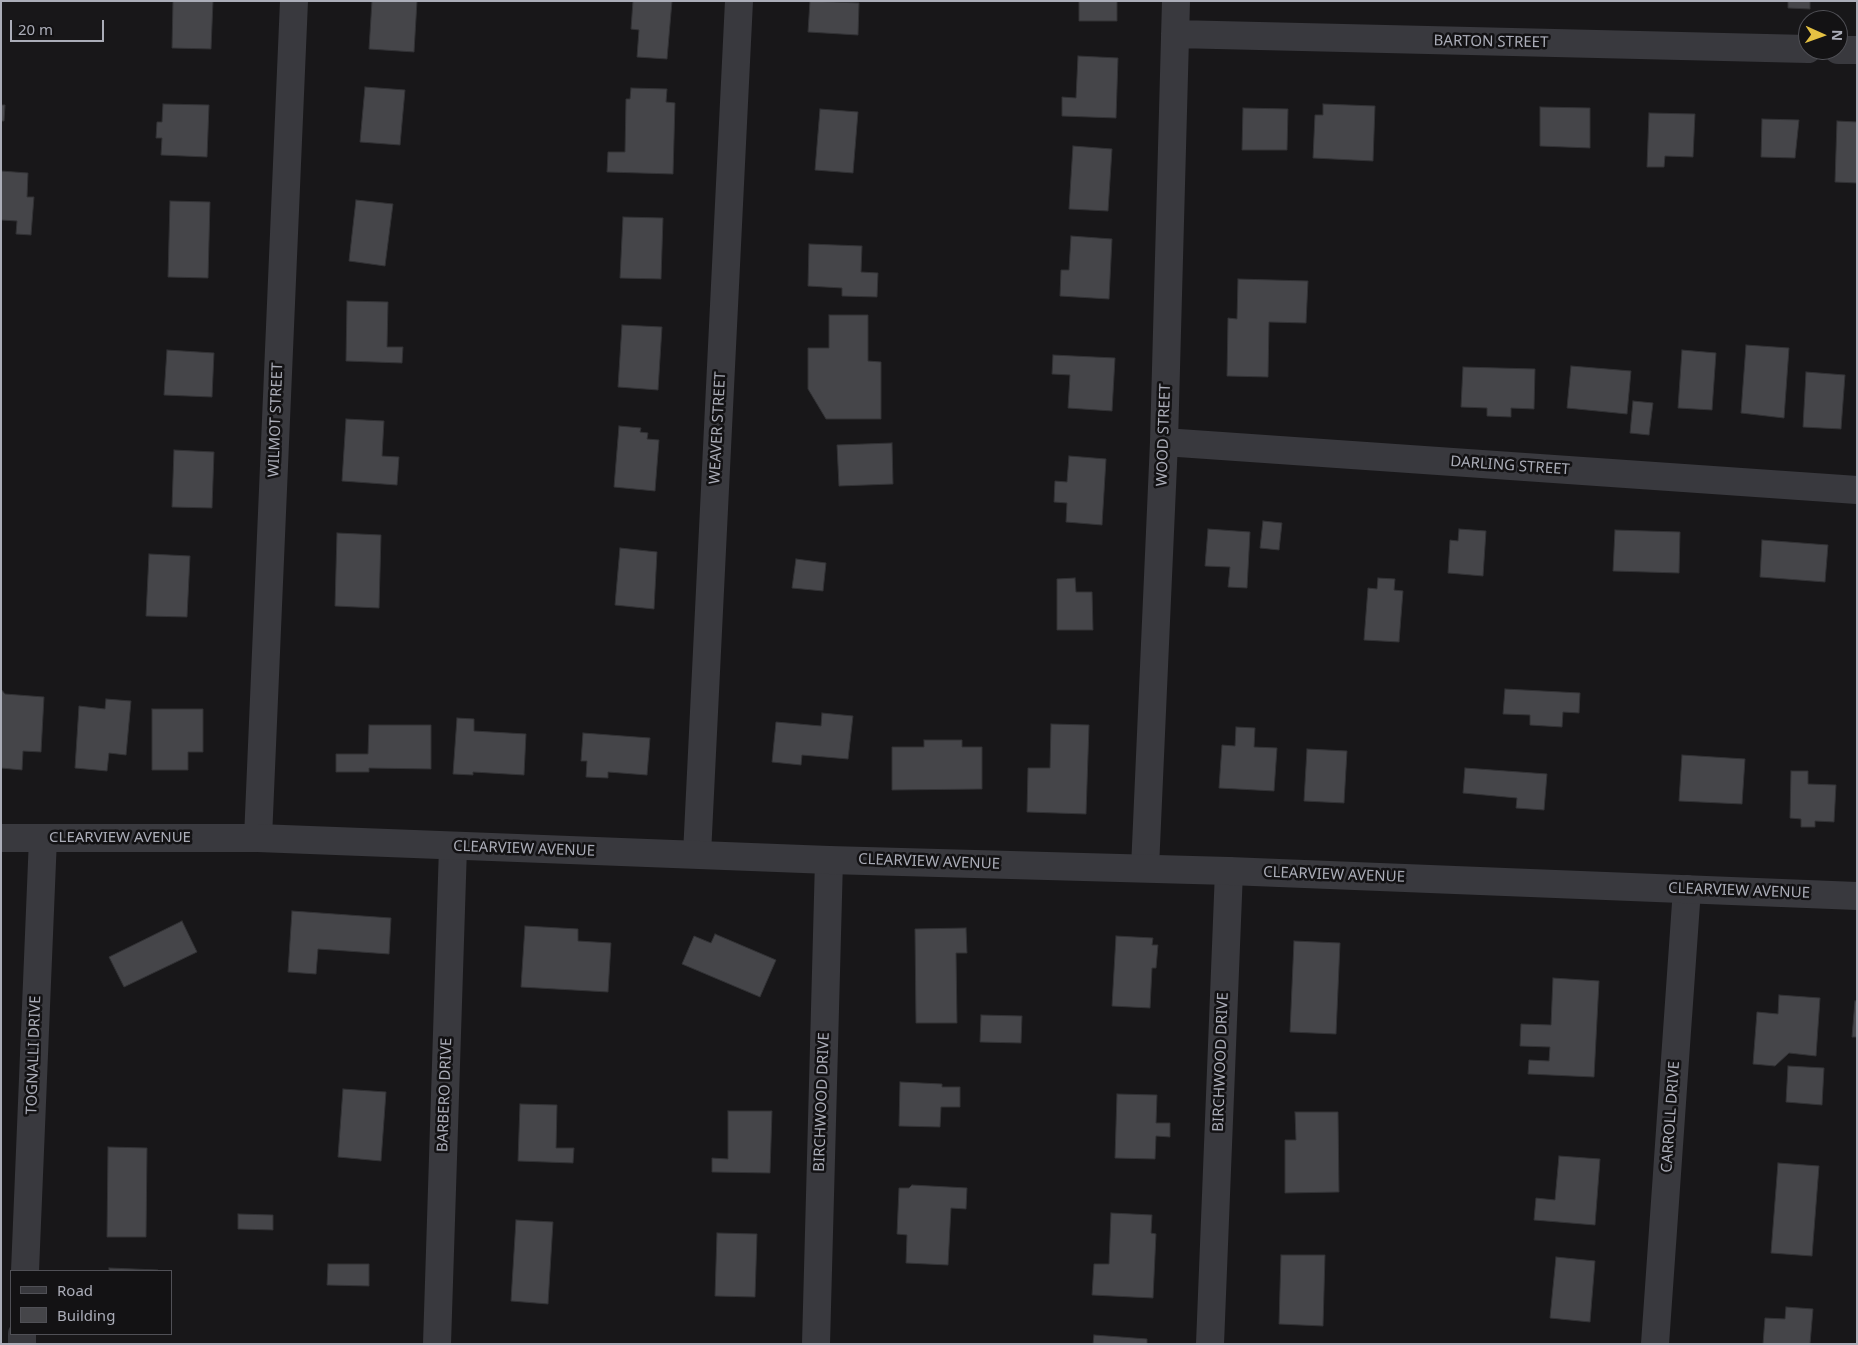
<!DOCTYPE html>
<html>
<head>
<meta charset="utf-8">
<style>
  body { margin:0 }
  #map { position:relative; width:1858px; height:1345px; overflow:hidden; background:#181719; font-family:"Noto Sans",sans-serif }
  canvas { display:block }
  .frame { position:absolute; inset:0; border:2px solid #abadb8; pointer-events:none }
  .legend { position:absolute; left:10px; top:1270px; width:162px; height:65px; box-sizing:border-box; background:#131214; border:1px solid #505056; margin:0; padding:6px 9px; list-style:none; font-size:15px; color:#abadb8 }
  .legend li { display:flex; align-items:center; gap:10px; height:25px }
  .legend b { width:25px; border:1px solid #505056 }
  .north { position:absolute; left:1798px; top:10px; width:50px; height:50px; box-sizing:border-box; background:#131214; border:1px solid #505056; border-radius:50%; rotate:92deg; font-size:14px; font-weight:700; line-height:20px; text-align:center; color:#abadb8 }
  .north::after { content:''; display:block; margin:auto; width:18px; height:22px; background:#e5c143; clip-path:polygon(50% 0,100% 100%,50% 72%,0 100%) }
  .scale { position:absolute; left:10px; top:20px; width:94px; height:22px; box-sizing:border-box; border:2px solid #abadb8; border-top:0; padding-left:6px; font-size:15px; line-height:18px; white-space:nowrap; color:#abadb8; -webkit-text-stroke:4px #131214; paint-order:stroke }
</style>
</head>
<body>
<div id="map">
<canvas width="1858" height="1345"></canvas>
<div class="frame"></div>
<ul class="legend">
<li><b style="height:6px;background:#39393e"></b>Road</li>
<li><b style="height:14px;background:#454549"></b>Building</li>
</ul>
<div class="north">N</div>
<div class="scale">20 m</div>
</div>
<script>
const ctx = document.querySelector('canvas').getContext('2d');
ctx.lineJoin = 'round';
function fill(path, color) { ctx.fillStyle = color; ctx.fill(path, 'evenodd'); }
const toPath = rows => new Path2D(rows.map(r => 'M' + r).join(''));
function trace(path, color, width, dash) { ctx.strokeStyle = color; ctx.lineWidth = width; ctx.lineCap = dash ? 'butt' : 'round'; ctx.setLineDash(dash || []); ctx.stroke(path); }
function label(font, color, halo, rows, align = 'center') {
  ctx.font = font + ' "Noto Sans",sans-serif'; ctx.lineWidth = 5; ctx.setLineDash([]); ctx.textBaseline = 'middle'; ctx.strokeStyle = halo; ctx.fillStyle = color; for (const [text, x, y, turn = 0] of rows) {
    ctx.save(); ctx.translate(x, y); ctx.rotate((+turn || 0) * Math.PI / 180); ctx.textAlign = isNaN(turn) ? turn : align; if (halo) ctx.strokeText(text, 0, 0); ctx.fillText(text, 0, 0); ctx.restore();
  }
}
const building = toPath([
  [173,1,213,1,211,49,172,48,173,1],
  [372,1,417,1,414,52,369,49,372,1],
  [633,1,672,1,667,59,637,57,639,30,631,29,633,1],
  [810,1,859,3,858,35,808,32,810,1],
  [1079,1,1117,1,1117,21,1079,21,1079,1],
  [1788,1,1810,1,1810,9,1788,8,1788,1],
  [1078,56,1118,58,1116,118,1062,116,1062,97,1076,98,1078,56],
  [365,87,405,90,400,145,360,142,365,87],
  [631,88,667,89,666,102,675,103,673,174,607,172,608,152,625,152,626,99,630,99,631,88],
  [163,104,209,105,207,157,161,155,162,138,156,138,157,122,162,122,163,104],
  [1323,104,1375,106,1373,161,1313,158,1315,115,1323,115,1323,104],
  [1,105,5,105,4,121,1,121,1,105],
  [1540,107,1590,108,1590,148,1540,146,1540,107],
  [1243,108,1288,109,1287,150,1242,150,1243,108],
  [820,109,858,112,853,173,815,170,820,109],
  [1649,113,1695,114,1693,157,1665,156,1664,167,1647,167,1649,113],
  [1762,119,1799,120,1795,158,1761,157,1762,119],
  [1837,121,1857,122,1857,183,1835,182,1837,121],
  [1073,146,1112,149,1108,211,1069,209,1073,146],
  [1,171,28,173,27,197,34,197,31,235,16,234,17,221,1,220,1,171],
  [356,200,393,204,385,266,349,261,356,200],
  [170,201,210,202,208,278,168,277,170,201],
  [623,217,663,218,661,279,620,278,623,217],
  [1071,236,1112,239,1109,299,1060,296,1061,270,1069,270,1071,236],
  [809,244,862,246,861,272,878,273,877,297,842,296,842,288,808,286,809,244],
  [1238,279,1308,281,1306,323,1269,322,1268,377,1227,376,1228,318,1237,319,1238,279],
  [347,301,388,302,387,347,403,347,402,363,346,361,347,301],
  [829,315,868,315,868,361,881,362,881,419,826,419,808,389,808,348,829,348,829,315],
  [622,325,662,327,658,390,618,387,622,325],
  [1746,345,1789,348,1784,418,1741,413,1746,345],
  [167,350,214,353,212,397,164,395,167,350],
  [1682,350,1716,353,1712,410,1678,408,1682,350],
  [1053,355,1115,358,1112,411,1068,408,1070,375,1052,374,1053,355],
  [1571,366,1631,371,1627,414,1567,408,1571,366],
  [1463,367,1535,369,1534,409,1511,408,1511,417,1487,416,1487,408,1461,407,1463,367],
  [1806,372,1845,375,1841,429,1803,427,1806,372],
  [1633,401,1653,403,1649,435,1630,433,1633,401],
  [346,419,384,421,382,456,399,457,397,485,342,481,346,419],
  [619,426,641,428,640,432,648,433,647,439,659,440,655,491,614,487,619,426],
  [892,443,893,484,839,486,837,445,892,443],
  [174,450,214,452,212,508,172,507,174,450],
  [1069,456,1106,459,1102,525,1066,522,1067,503,1054,502,1055,481,1067,482,1069,456],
  [1263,521,1282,523,1279,550,1260,548,1263,521],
  [1208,529,1250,532,1247,588,1228,587,1230,567,1205,566,1208,529],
  [1459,529,1486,531,1483,576,1448,573,1450,540,1458,541,1459,529],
  [1615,530,1680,532,1679,573,1613,571,1615,530],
  [337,533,381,535,379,608,335,606,337,533],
  [1762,540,1828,545,1825,582,1760,577,1762,540],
  [620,548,657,552,654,609,615,605,620,548],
  [149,554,190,556,187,617,146,616,149,554],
  [796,559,826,563,823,591,792,588,796,559],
  [1075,578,1076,592,1092,592,1093,630,1057,630,1057,579,1075,578],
  [1378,578,1395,579,1394,590,1403,591,1399,642,1364,640,1368,588,1377,589,1378,578],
  [1,689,5,694,44,697,41,752,23,751,22,770,1,768,1,689],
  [1505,689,1580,693,1579,713,1563,712,1562,727,1530,725,1530,715,1503,714,1505,689],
  [106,699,131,701,126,755,109,753,107,771,75,768,79,706,105,709,106,699],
  [152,709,203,709,203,752,188,752,188,770,152,770,152,709],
  [822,713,853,716,848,759,802,755,801,765,772,762,776,722,821,726,822,713],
  [457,718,474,719,474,731,526,734,524,775,473,772,473,775,453,774,457,718],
  [1051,724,1089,725,1086,814,1027,812,1028,768,1050,768,1051,724],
  [369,725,431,725,431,769,369,768,369,772,336,772,336,754,368,754,369,725],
  [1236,727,1255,728,1254,747,1277,748,1274,791,1219,788,1222,745,1235,746,1236,727],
  [583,733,650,738,647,775,608,772,608,778,586,777,587,761,581,761,583,733],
  [924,740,962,740,962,747,982,747,982,789,892,790,892,747,924,747,924,740],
  [1307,749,1347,751,1344,803,1304,801,1307,749],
  [1682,755,1745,759,1742,804,1679,801,1682,755],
  [1465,768,1547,774,1544,810,1516,808,1517,798,1463,793,1465,768],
  [1791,771,1808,771,1808,784,1836,785,1834,822,1815,821,1815,827,1801,827,1801,819,1790,818,1791,771],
  [292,911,391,918,389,954,318,949,316,974,288,972,292,911],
  [182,921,197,952,124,987,109,957,182,921],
  [525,926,578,929,578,941,611,943,608,992,521,987,525,926],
  [966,928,967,953,956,953,957,1023,916,1023,915,929,966,928],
  [715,934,776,960,760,997,682,964,694,936,711,943,715,934],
  [1116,936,1153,938,1152,945,1158,945,1156,968,1152,968,1150,1008,1112,1006,1116,936],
  [1294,941,1340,943,1336,1034,1290,1032,1294,941],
  [1553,978,1599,981,1594,1077,1528,1074,1529,1060,1549,1061,1550,1047,1520,1046,1521,1024,1551,1025,1553,978],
  [1779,995,1820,998,1816,1056,1789,1053,1775,1066,1753,1064,1757,1012,1778,1014,1779,995],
  [1855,1001,1857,1001,1857,1037,1852,1037,1855,1001],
  [981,1015,1022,1016,1021,1043,980,1042,981,1015],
  [1788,1066,1824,1068,1822,1105,1786,1102,1788,1066],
  [900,1082,942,1084,942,1087,960,1087,960,1107,941,1107,940,1127,899,1126,900,1082],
  [343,1089,386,1092,381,1161,338,1157,343,1089],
  [1117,1094,1157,1095,1156,1123,1170,1123,1170,1137,1156,1136,1155,1159,1115,1158,1117,1094],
  [520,1104,557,1105,556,1148,574,1148,573,1163,518,1161,520,1104],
  [728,1111,772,1111,770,1173,712,1172,712,1158,728,1159,728,1111],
  [1295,1112,1338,1112,1339,1192,1285,1193,1285,1140,1296,1140,1295,1112],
  [108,1147,147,1148,146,1237,107,1237,108,1147],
  [1559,1156,1600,1159,1595,1225,1534,1220,1536,1198,1555,1200,1559,1156],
  [1778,1163,1819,1166,1812,1256,1771,1253,1778,1163],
  [912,1185,967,1188,966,1209,951,1208,948,1265,906,1263,907,1235,897,1234,899,1188,909,1188,912,1185],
  [1111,1213,1152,1215,1151,1233,1156,1234,1153,1298,1092,1295,1094,1264,1109,1264,1111,1213],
  [238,1214,273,1215,273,1230,238,1229,238,1214],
  [516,1220,553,1222,548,1304,511,1301,516,1220],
  [717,1233,757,1234,755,1297,715,1296,717,1233],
  [1281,1255,1325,1255,1323,1326,1279,1324,1281,1255],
  [1556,1257,1595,1261,1590,1322,1550,1318,1556,1257],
  [328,1264,369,1264,369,1286,327,1285,328,1264],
  [109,1268,158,1270,158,1271,109,1271,109,1268],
  [1786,1307,1813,1309,1810,1344,1763,1344,1765,1318,1785,1319,1786,1307],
  [1094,1335,1147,1339,1147,1344,1093,1344,1094,1335]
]);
fill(building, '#454549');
trace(building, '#323235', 1);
trace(toPath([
  [1175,34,1808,49],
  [1838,50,1857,50],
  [1164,442,1857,490],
  [258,838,294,1],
  [697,854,739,1],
  [1145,868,1164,442,1176,1],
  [25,1271,43,838],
  [22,1344,22,1334],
  [437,1344,453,847],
  [816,1344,829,860],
  [1210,1344,1229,871],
  [1655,1344,1687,889]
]), '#39393e', 28);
trace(toPath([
  [1,838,258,838,829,860,1229,871,1857,896]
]), '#39393e', 28);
label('15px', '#abadb8', '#131214', [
  ["BARTON STREET",1491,42,1],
  ["WILMOT STREET",276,420,-88],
  ["WEAVER STREET",718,428,-87],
  ["WOOD STREET",1164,435,-88],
  ["DARLING STREET",1510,466,4],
  ["CLEARVIEW AVENUE",120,838],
  ["CLEARVIEW AVENUE",524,849,2],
  ["CLEARVIEW AVENUE",929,862,2],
  ["CLEARVIEW AVENUE",1334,875,2],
  ["CLEARVIEW AVENUE",1739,891,2],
  ["TOGNALLI DRIVE",34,1055,-88],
  ["BIRCHWOOD DRIVE",1221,1062,-88],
  ["BARBERO DRIVE",445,1095,-88],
  ["BIRCHWOOD DRIVE",822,1102,-88],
  ["CARROLL DRIVE",1671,1117,-86]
]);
</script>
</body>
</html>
